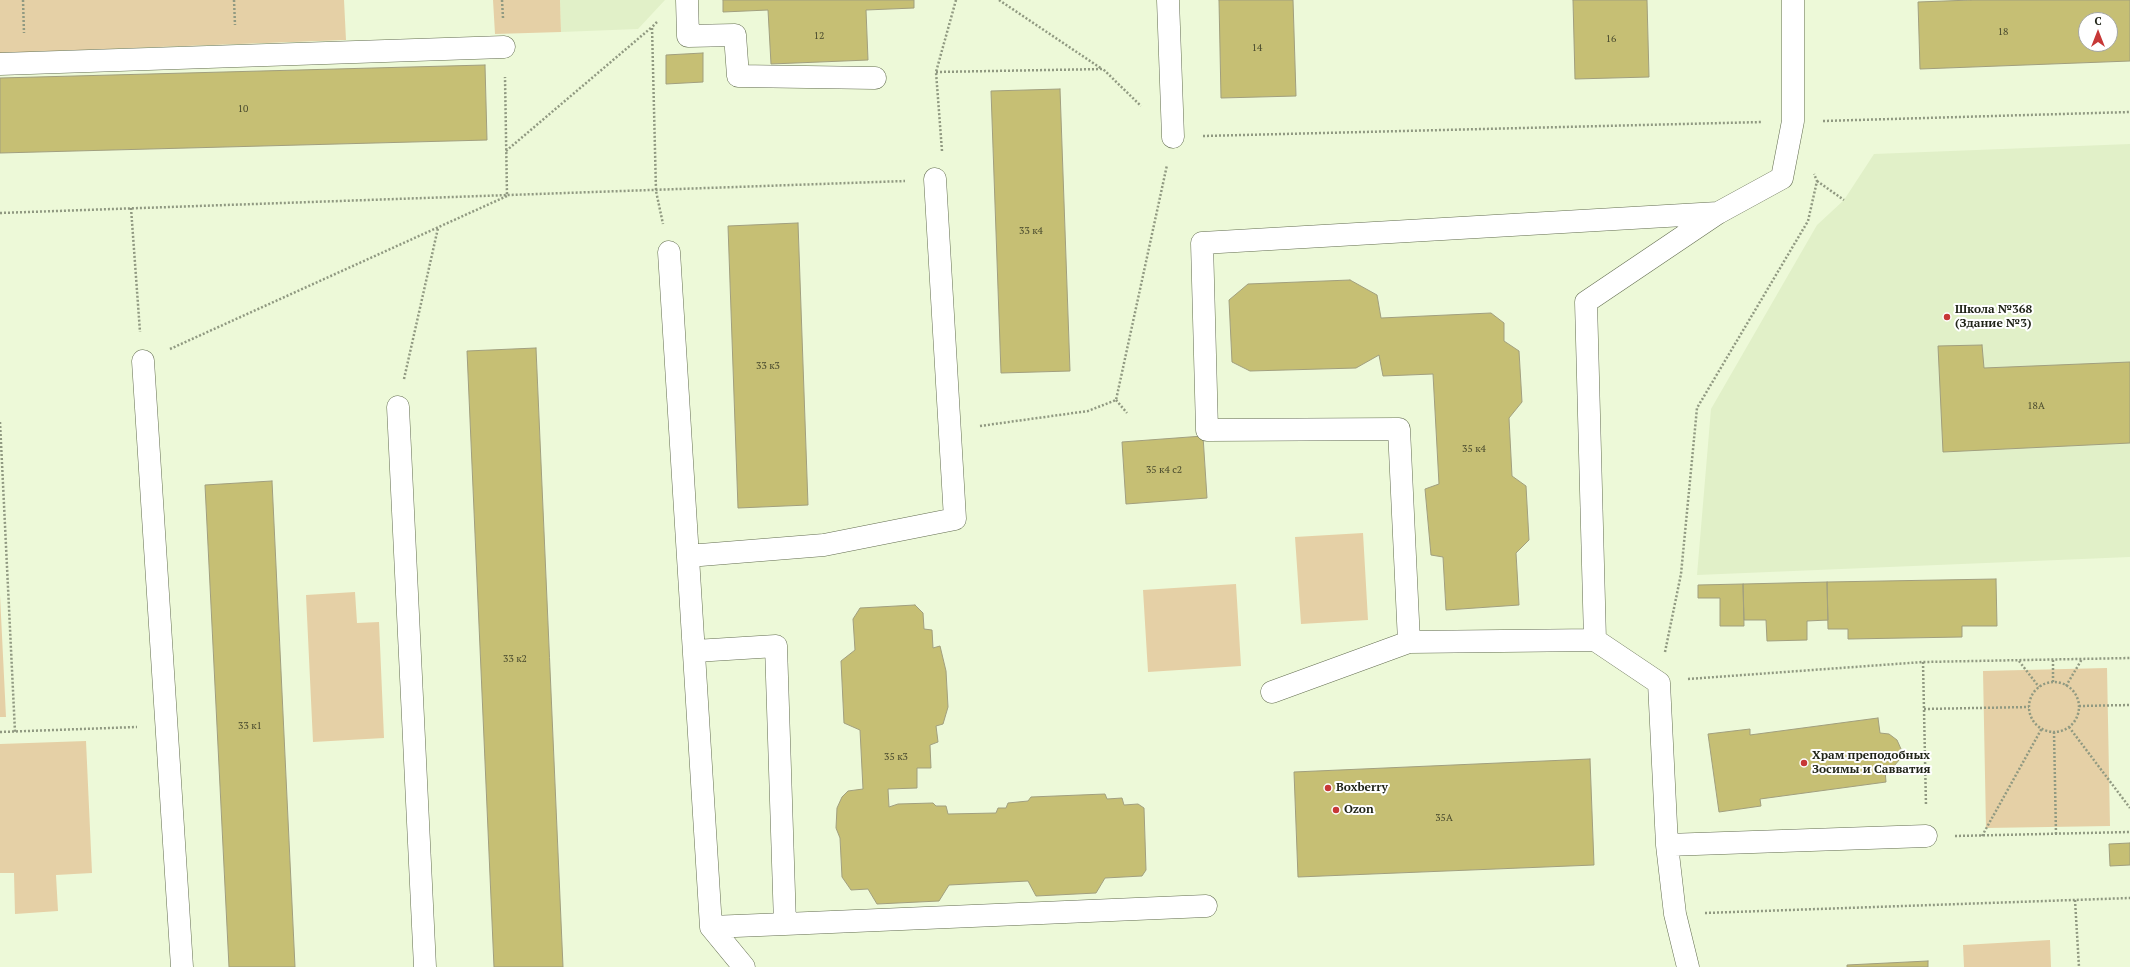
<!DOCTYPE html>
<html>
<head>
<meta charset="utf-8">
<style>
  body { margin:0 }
  #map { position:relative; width:2130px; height:967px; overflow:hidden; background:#edf9d8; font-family:"PT Serif",serif }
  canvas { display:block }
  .north { position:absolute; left:2078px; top:12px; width:40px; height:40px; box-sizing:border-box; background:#fff; border:1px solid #a5a7a2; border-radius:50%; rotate:0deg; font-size:11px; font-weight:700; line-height:16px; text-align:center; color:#1f2317 }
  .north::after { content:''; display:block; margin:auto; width:14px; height:18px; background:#c73837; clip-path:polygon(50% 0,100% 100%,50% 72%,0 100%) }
</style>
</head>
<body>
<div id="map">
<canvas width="2130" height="967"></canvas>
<div class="north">С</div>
</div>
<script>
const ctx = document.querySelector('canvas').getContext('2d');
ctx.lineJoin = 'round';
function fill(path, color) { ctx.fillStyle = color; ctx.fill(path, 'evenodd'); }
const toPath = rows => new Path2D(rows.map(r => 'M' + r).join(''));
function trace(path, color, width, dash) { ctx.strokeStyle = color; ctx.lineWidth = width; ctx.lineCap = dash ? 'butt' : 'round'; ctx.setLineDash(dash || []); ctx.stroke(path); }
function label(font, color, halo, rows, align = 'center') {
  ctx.font = font + ' "PT Serif",serif'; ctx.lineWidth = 4; ctx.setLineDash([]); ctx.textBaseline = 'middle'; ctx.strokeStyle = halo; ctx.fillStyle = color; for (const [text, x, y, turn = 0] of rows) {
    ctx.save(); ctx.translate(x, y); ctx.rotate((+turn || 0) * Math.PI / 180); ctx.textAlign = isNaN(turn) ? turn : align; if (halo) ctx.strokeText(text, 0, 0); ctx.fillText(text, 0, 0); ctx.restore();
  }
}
fill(toPath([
  [560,0,665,0,638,29,561,32],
  [2130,144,2130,557,1697,575,1711,409,1817,225,1844,200,1874,154]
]), '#e1f0c8');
fill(toPath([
  [0,0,344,0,346,40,0,53],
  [493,0,560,0,561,32,495,34],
  [1363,533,1368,620,1301,624,1295,537],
  [1236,584,1241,666,1148,672,1143,590],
  [355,592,357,623,379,622,384,738,313,742,306,595],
  [0,595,6,717,0,717],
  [2107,668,2110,826,1986,828,1983,671],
  [86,741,92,873,56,875,58,911,15,914,14,873,0,873,0,744],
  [2050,940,2051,967,1964,967,1963,945]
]), '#e5d0a6');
const building = toPath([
  [723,0,914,0,914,8,866,10,868,60,771,64,768,10,723,12,723,0],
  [1219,0,1293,0,1296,96,1221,98,1219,0],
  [1573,0,1647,0,1649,77,1575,79,1573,0],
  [1971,0,2130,0,2130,61,1920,69,1918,2,1971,0],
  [2086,20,2110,20,2110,44,2086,44,2086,20],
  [703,53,703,82,666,84,666,55,703,53],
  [485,65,487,140,0,153,0,78,485,65],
  [1060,89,1070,371,1001,373,991,91,1060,89],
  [798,223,808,505,738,508,728,226,798,223],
  [1350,280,1377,295,1381,318,1491,313,1504,323,1504,341,1519,351,1522,402,1509,418,1512,476,1526,486,1529,540,1516,553,1519,605,1446,610,1443,557,1431,555,1425,489,1439,484,1433,374,1383,376,1379,355,1356,368,1250,371,1232,362,1229,300,1248,284,1350,280],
  [1982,345,1984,368,2130,362,2130,443,1943,452,1938,346,1982,345],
  [536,348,563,967,494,967,467,351,536,348],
  [1203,436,1207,498,1126,504,1122,442,1203,436],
  [272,481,295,967,229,967,205,485,272,481],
  [1996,579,1997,626,1962,626,1962,637,1848,639,1848,629,1828,629,1827,582,1996,579],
  [1827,582,1828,620,1807,621,1807,640,1767,641,1766,620,1744,620,1743,584,1827,582],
  [1743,584,1744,626,1720,626,1720,598,1698,598,1698,585,1743,584],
  [915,605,923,613,924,629,932,630,933,648,940,646,946,671,948,707,943,724,936,726,938,742,930,745,931,768,917,768,917,788,888,789,889,807,898,804,933,803,936,806,946,806,948,814,996,813,998,808,1006,808,1008,803,1028,801,1031,797,1105,794,1107,799,1122,798,1124,805,1138,804,1144,808,1146,870,1142,876,1105,878,1096,893,1036,896,1028,881,949,885,939,901,877,904,868,889,851,890,842,877,840,838,836,828,837,808,842,797,848,791,863,789,860,730,844,723,841,661,855,650,853,619,860,608,915,605],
  [1878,718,1880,733,1889,734,1897,740,1901,749,1900,759,1894,766,1885,771,1886,782,1760,799,1761,806,1719,812,1708,734,1750,729,1750,735,1878,718],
  [1590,759,1594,865,1298,877,1294,772,1590,759],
  [2130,843,2130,865,2110,866,2109,844,2130,843],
  [1928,961,1928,967,1847,967,1847,965,1928,961]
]);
fill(building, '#c6bf74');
trace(building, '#a19f7e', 1);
const minor = toPath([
  [687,0,688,36,735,35,738,76,875,78],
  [1168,0,1173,137],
  [0,64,504,47],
  [1718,213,1202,243,1207,430,1399,429,1409,642,1595,640,1586,302,1718,213,1782,178,1793,121,1793,0],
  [669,252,711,927,744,967],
  [143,361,182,967],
  [398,407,425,967],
  [688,556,824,545,955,519,935,179],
  [1595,640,1659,683,1667,845,1675,914,1688,967],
  [695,651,776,646,785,924,711,927],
  [1272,692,1409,642],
  [1667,845,1926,836],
  [785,924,1206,906]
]);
trace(minor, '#636d50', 23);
trace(toPath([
  [23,0,24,33],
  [234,0,235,25],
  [502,0,503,18],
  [999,0,1102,69],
  [657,22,652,27,656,191,663,224],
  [936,72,1103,69,1141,106],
  [1823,121,2130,112],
  [1203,136,1762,122],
  [506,151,652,27],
  [942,151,936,72,956,0],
  [1817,181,1844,200],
  [131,208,140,332],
  [0,213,905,181],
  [170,349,507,196,505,77],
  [404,379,438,228],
  [1116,400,1127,413],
  [0,422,15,732],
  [980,426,1088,411,1116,400,1167,165],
  [1665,652,1681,574,1697,408,1808,221,1817,181,1814,174],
  [2053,660,2053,682],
  [2019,661,2039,687],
  [1923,662,1926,806],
  [1688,679,1923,662,2130,658],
  '2029 707a25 25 0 1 1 50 0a25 25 0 1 1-50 0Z',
  [2066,686,2082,659],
  [2079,706,2130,705],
  [1924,709,2029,707],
  [2069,727,2130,808],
  [0,732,137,727],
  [2054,732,2056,834],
  [1955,836,2130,832],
  [1982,836,2042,728],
  [2075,900,2079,967],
  [1705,913,2130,898]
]), '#909981', 2.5, [2, 2]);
trace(minor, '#fff', 22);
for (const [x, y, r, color] of [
  [1947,317,4,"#c73837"],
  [1804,763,4,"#c73837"],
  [1328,788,4,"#c73837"],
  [1336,810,4,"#c73837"]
]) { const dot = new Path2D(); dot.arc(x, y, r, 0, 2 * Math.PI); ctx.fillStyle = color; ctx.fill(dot); trace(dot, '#fff', 1.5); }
label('10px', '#494a2e', null, [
  ["18",2003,32],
  ["12",819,36],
  ["16",1611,39],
  ["14",1257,48],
  ["10",243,109],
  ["33 к4",1031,231],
  ["33 к3",768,366],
  ["18А",2036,406],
  ["35 к4",1474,449],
  ["35 к4 с2",1164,470],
  ["33 к2",515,659],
  ["33 к1",250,726],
  ["35 к3",896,757],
  ["35А",1444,818]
]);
label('bold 12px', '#1f2317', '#fff', [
  ["Школа №368",1955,310],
  ["(Здание №3)",1955,324],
  ["Храм преподобных",1812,756],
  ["Зосимы и Савватия",1812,770],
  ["Boxberry",1336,788],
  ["Ozon",1344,810]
], 'left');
</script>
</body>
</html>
